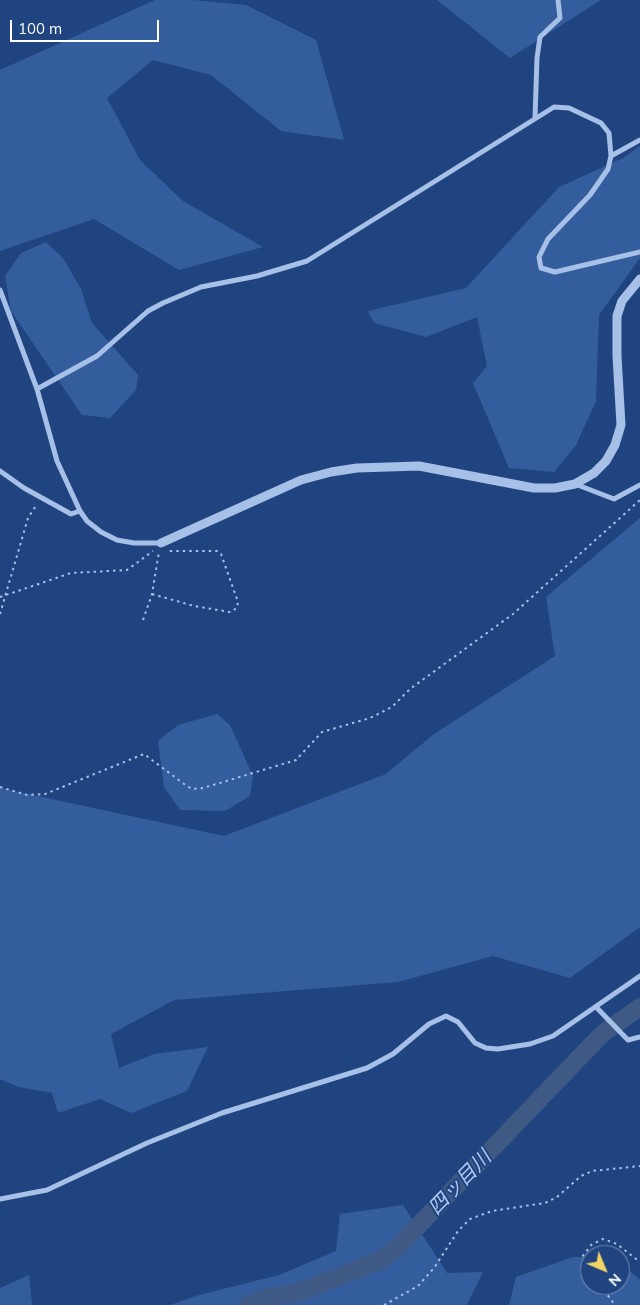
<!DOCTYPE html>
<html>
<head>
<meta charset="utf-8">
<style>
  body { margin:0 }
  #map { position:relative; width:640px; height:1305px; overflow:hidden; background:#204480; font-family:Mulish,sans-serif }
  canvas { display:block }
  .north { position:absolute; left:580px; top:1245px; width:50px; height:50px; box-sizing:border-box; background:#204480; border:1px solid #798fb3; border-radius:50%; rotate:135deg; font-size:14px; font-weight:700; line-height:20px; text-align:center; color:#fff }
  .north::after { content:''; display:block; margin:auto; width:18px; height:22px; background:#f5d466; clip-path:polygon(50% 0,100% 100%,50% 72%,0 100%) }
  .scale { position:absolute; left:10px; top:20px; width:149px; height:22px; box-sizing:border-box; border:2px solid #fff; border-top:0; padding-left:6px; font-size:15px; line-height:18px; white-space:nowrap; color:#fff; -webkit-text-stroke:4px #204480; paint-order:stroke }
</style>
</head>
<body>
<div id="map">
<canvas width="640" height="1305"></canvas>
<div class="north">N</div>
<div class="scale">100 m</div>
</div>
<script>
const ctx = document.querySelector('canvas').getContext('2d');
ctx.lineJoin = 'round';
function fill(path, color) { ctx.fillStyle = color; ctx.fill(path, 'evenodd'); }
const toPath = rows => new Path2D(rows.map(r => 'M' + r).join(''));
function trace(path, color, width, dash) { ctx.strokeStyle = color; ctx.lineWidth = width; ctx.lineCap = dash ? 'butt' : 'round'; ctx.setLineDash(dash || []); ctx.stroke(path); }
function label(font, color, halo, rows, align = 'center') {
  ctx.font = font + ' Mulish,"Noto Sans JP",sans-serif'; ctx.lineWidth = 4; ctx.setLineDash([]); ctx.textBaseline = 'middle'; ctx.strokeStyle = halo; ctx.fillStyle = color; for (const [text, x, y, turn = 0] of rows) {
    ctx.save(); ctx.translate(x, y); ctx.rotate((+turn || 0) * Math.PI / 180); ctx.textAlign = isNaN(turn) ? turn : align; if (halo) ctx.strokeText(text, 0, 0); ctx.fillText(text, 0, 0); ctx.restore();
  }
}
fill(toPath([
  [155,0,193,0,246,5,316,40,344,140,281,131,211,75,153,60,107,98,140,160,183,201,263,247,179,270,94,219,0,251,0,70],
  [437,0,601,0,510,58],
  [640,146,640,258,599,315,596,401,576,445,554,472,509,468,473,383,487,366,477,317,426,337,374,323,368,311,466,288,559,187,623,158],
  [46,242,63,258,81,289,92,323,138,375,136,390,110,418,82,415,11,311,5,276,21,253],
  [640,518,640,927,570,978,493,956,398,982,174,1000,111,1034,119,1068,154,1054,208,1047,187,1091,131,1113,100,1099,58,1113,52,1093,19,1087,0,1079,0,788,224,836,386,774,434,734,555,656,546,597],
  [217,714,230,725,253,776,250,796,225,811,180,810,164,787,158,741,178,725],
  [403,1205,447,1273,483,1272,467,1305,170,1305,199,1295,279,1275,336,1251,340,1214],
  [573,1257,590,1257,590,1285,620,1285,620,1264,635,1275,640,1280,640,1305,509,1305,516,1277],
  [29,1275,32,1305,0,1305,0,1288]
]), '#345d9e');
trace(toPath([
  [248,1305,265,1298,302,1291,376,1262,395,1250,602,1034,640,1007]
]), '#3e5984', 18);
trace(toPath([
  [152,594,194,606,230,612,237,608,238,602,221,554,217,551,166,551],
  [0,597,71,573,127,570,153,551],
  [0,614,28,518,37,504],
  [143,620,152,594,159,552],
  [0,787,27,795,45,794,144,754,184,784,192,789,203,788,296,760,322,732,370,718,392,707,410,689,513,614,640,500],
  [590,1273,586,1270,582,1257,591,1245,603,1239,617,1244,640,1262],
  [600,1285,615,1305],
  [384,1305,418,1286,434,1268,458,1231,470,1219,492,1211,545,1203,557,1197,581,1176,592,1171,640,1166]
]), '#a6c0e8', 2, [2.5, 4]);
trace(toPath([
  [535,118,537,58,540,37,560,18,558,0],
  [611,156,640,140],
  [0,290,37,389,57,461,80,511,87,521,101,532,117,540,134,543,161,543],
  [37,389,97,356,148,311,163,303,201,287,257,276,307,261,554,107,569,108,601,123,609,133,611,156,608,169,590,195,548,239,539,257,541,268,555,272,640,252],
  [0,471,24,488,71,514,80,511],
  [575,484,614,499,640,485],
  [596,1007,628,1040,640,1037],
  [0,1199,47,1190,147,1143,222,1113,367,1068,393,1054,429,1024,446,1016,458,1022,475,1043,486,1048,498,1049,530,1044,553,1036,640,976]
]), '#a6c0e8', 5);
trace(toPath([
  [161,543,301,480,331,472,357,468,419,466,534,488,555,488,575,484,594,473,606,461,615,445,621,425,617,356,617,316,622,301,640,279]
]), '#a6c0e8', 9);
label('italic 20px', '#b1caef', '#204480', [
  ["四ッ目川",460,1183,-46]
]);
</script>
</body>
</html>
